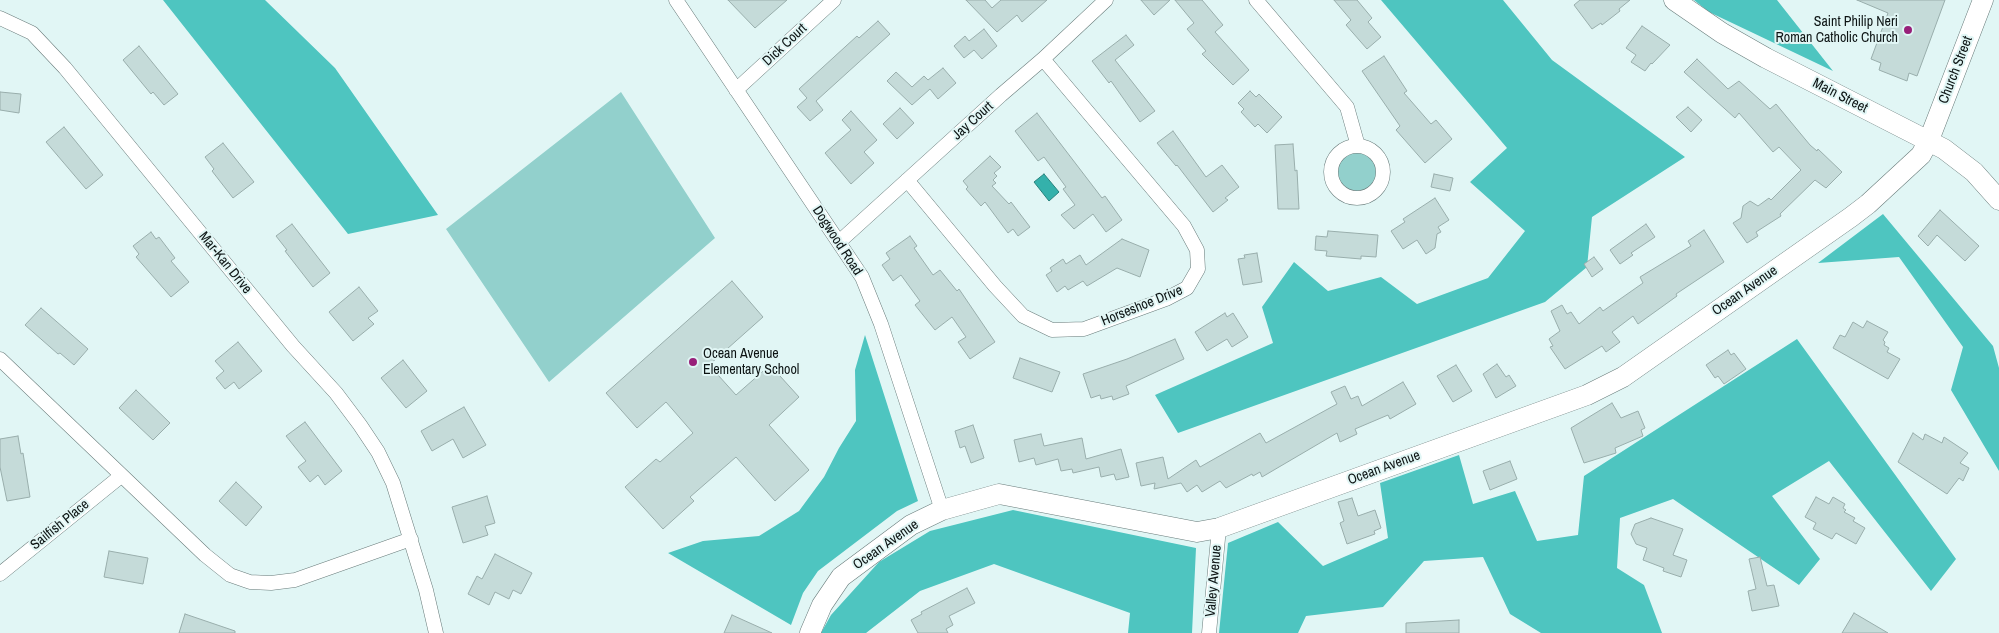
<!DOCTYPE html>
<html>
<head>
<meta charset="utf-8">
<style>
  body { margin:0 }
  canvas { display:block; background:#e1f6f5 }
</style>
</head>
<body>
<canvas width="1999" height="633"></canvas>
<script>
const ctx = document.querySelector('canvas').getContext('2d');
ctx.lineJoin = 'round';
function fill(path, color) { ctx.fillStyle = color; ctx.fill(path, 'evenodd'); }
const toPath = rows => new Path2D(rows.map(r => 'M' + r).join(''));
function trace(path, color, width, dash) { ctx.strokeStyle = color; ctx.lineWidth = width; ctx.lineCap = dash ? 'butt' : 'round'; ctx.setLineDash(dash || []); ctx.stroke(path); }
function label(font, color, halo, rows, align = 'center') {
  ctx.font = font + ' "Archivo Narrow",sans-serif'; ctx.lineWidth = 4; ctx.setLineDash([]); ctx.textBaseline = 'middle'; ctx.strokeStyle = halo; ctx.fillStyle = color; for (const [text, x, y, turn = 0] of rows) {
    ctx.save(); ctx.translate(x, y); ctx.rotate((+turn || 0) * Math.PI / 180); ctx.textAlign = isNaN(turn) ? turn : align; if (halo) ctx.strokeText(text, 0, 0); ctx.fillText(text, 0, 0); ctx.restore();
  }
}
fill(toPath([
  [621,92,715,238,549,382,446,229],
  '1334 171a22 22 0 1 1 44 0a22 22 0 1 1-44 0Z'
]), '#92d0cc');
fill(toPath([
  [163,0,265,0,335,68,438,215,348,234],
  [1381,0,1503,0,1552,60,1685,157,1592,217,1587,267,1545,302,1178,433,1155,395,1273,343,1262,307,1294,262,1328,291,1381,277,1417,304,1488,278,1525,231,1470,182,1507,148],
  [1694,0,1777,0,1833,71,1709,12],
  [1883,214,1993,346,1999,368,1999,471,1951,390,1963,347,1899,257,1818,263],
  [865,335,918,501,897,511,818,571,803,593,791,625,668,553,703,541,759,536,799,511,824,477,839,448,856,421,855,370],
  [1797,339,1956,559,1931,591,1829,461,1772,496,1820,559,1799,585,1673,499,1620,518,1617,568,1644,585,1662,633,1541,633,1510,614,1483,557,1424,561,1383,607,1306,616,1298,633,1219,633,1228,543,1278,522,1323,566,1388,538,1380,483,1459,455,1473,504,1515,491,1537,541,1578,535,1584,476],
  [1013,510,1196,548,1192,633,1128,633,1130,613,994,564,920,591,866,633,821,633,831,615,879,562,930,531]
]), '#4ec5c0');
const water = toPath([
  [1044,174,1059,192,1049,201,1034,182,1044,174]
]);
fill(water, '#34b1ab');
trace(water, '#28827d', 1);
const building = toPath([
  [728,0,787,0,755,28,728,0],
  [966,0,985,0,992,8,1001,0,1047,0,1022,22,1017,15,997,32,966,0],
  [1141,0,1170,0,1154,15,1141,0],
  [1175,0,1202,0,1223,25,1215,32,1249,70,1233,85,1202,54,1206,51,1187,29,1194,23,1175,0],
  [1334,0,1357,0,1372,18,1368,22,1381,37,1367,49,1346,25,1351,20,1334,0],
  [1580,0,1630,0,1619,9,1620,11,1602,25,1601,23,1592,29,1574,5,1580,0],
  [1857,0,1945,0,1917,76,1909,73,1907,81,1879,70,1881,63,1871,59,1888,13,1857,0],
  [878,21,890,34,816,101,823,110,810,121,797,107,807,98,799,89,857,36,859,38,878,21],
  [1642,26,1670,45,1652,64,1651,63,1645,71,1631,62,1636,55,1626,48,1642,26],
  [984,29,997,46,982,59,974,50,964,58,954,46,965,36,969,41,984,29],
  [1126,35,1134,45,1115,60,1155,111,1140,122,1111,81,1109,83,1092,61,1126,35],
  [139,46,178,94,164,105,153,92,151,94,123,60,139,46],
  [1384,56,1407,91,1404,93,1431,124,1436,120,1452,139,1425,163,1396,130,1400,126,1362,71,1384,56],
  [1697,59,1728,89,1739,81,1770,109,1776,104,1810,145,1817,151,1818,149,1842,172,1826,188,1815,180,1780,214,1781,216,1756,232,1758,236,1747,243,1733,223,1741,218,1743,206,1750,201,1758,206,1769,198,1771,200,1801,170,1779,147,1773,152,1739,113,1735,118,1684,72,1697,59],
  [943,68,956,83,938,99,930,89,912,105,887,81,896,72,912,87,924,76,928,80,943,68],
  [1250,91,1256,97,1259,94,1282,117,1267,133,1258,124,1255,127,1241,112,1244,109,1238,103,1250,91],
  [0,92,21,94,19,113,0,110,0,92],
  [1688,107,1702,120,1691,132,1676,117,1688,107],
  [900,108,914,123,897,139,883,124,900,108],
  [851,111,877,140,864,152,874,163,851,184,825,153,851,130,842,120,851,111],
  [1037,113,1102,198,1105,196,1122,220,1106,232,1093,214,1074,229,1061,215,1075,205,1063,189,1066,187,1044,157,1038,161,1015,131,1037,113],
  [64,127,103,175,86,189,46,142,64,127],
  [1173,131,1206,177,1222,165,1239,187,1225,198,1228,200,1213,212,1177,165,1176,166,1157,143,1173,131],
  [223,143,254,182,233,198,212,171,214,169,205,157,223,143],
  [1293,144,1295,171,1297,170,1299,209,1278,209,1275,145,1293,144],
  [990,156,1001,167,994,173,997,176,993,180,996,183,992,186,1009,204,1011,202,1030,227,1018,236,1013,229,1008,233,985,202,981,206,966,189,968,187,963,181,990,156],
  [1434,174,1453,178,1450,191,1431,187,1434,174],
  [1435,198,1449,220,1438,227,1441,232,1437,234,1435,248,1426,254,1417,240,1403,249,1391,231,1405,222,1403,219,1435,198],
  [1940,210,1979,246,1965,261,1937,235,1928,246,1918,236,1940,210],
  [292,224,330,273,313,287,285,251,287,250,276,236,292,224],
  [1646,224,1655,237,1631,253,1633,255,1620,264,1610,250,1646,224],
  [1704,230,1724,262,1676,294,1677,296,1638,324,1633,316,1612,332,1620,342,1606,352,1602,346,1565,369,1550,347,1553,346,1549,339,1560,331,1551,311,1562,305,1567,314,1571,312,1579,324,1600,307,1603,311,1643,283,1640,277,1691,246,1688,241,1704,230],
  [1328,231,1378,235,1376,257,1361,256,1361,259,1326,256,1327,251,1315,250,1316,236,1327,237,1328,231],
  [151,232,156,239,159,237,175,258,171,261,189,282,171,297,136,257,139,254,133,246,151,232],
  [910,236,917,246,914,248,933,275,940,270,957,291,959,289,995,342,970,359,958,342,966,337,952,317,935,330,915,305,920,301,901,275,893,281,882,265,890,259,886,253,910,236],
  [1122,239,1149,250,1140,277,1117,268,1087,286,1083,281,1068,290,1065,286,1057,292,1046,275,1052,271,1050,268,1063,259,1066,264,1080,255,1086,265,1122,239],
  [1257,253,1262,282,1243,285,1238,259,1245,258,1244,255,1257,253],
  [1594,257,1603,269,1592,277,1584,264,1594,257],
  [732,281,763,317,709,365,736,395,770,365,799,397,769,425,809,470,775,501,736,457,690,497,694,501,663,529,625,487,656,459,660,462,693,433,666,402,637,428,606,393,732,281],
  [359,287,378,311,368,318,374,324,353,341,329,312,359,287],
  [41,308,88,349,74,365,60,353,58,354,25,325,41,308],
  [1225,313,1227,317,1233,313,1248,337,1232,347,1227,339,1207,351,1195,332,1225,313],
  [1867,321,1888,332,1883,340,1885,342,1884,345,1889,348,1887,352,1900,359,1888,379,1833,348,1840,335,1845,337,1853,322,1863,328,1867,321],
  [1175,339,1184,359,1126,386,1129,394,1113,400,1112,396,1101,399,1100,395,1091,398,1083,374,1127,359,1175,339],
  [238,342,262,371,239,389,234,382,225,389,216,378,224,371,215,361,238,342],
  [1728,350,1731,355,1734,353,1746,369,1724,384,1718,376,1715,378,1706,365,1728,350],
  [1020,358,1060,372,1052,392,1013,378,1020,358],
  [403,360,427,391,406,408,381,378,403,360],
  [1497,364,1506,377,1509,375,1516,386,1496,398,1483,374,1497,364],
  [1456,365,1472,391,1453,402,1437,376,1456,365],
  [1403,382,1416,404,1390,419,1388,415,1355,429,1357,434,1340,442,1337,433,1262,477,1260,472,1253,476,1252,474,1226,488,1220,481,1202,492,1197,485,1187,492,1181,483,1154,489,1155,483,1141,486,1136,463,1163,457,1168,479,1196,460,1200,467,1260,433,1266,443,1337,404,1331,392,1345,386,1351,399,1358,396,1362,406,1403,382],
  [136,390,170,423,153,440,119,408,136,390],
  [1612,403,1621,418,1638,411,1645,428,1641,430,1643,436,1615,448,1616,453,1584,463,1571,428,1612,403],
  [464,407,486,445,463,458,453,439,432,451,421,431,464,407],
  [305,422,342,471,325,485,318,475,310,482,298,467,306,461,286,436,305,422],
  [973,425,984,458,971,463,965,446,960,448,955,431,973,425],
  [1913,433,1923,440,1925,434,1942,443,1944,437,1968,453,1960,463,1969,468,1963,481,1959,478,1947,494,1898,462,1913,433],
  [1041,434,1044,446,1082,438,1086,459,1121,449,1129,477,1116,480,1114,474,1101,477,1099,467,1073,473,1072,469,1061,471,1058,459,1036,465,1034,458,1019,462,1014,440,1041,434],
  [18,436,21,454,23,453,30,497,7,501,0,467,0,439,18,436],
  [1510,461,1517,479,1490,490,1483,471,1510,461],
  [236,482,262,507,246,526,219,501,236,482],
  [487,496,495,523,485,526,488,535,463,543,452,507,487,496],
  [1816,497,1829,504,1833,497,1845,504,1843,508,1846,510,1844,512,1855,518,1853,521,1865,528,1856,544,1836,533,1832,539,1813,529,1816,523,1805,517,1816,497],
  [1352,498,1358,516,1375,510,1381,528,1374,531,1375,534,1347,544,1340,523,1344,521,1338,502,1352,498],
  [1651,518,1683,529,1673,555,1687,560,1681,577,1663,571,1664,568,1643,560,1647,548,1636,544,1631,534,1635,524,1651,518],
  [109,551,148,558,143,584,104,577,109,551],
  [495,554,532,573,521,594,513,590,509,599,495,592,489,605,468,594,477,576,482,579,495,554],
  [1760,557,1767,586,1774,585,1779,606,1752,611,1748,591,1756,589,1749,559,1760,557],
  [967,588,975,603,949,616,953,625,946,629,948,633,918,633,911,620,922,614,921,612,967,588],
  [1854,613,1888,633,1842,633,1854,613],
  [185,614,235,631,235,633,179,633,185,614],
  [732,615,772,633,724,633,732,615],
  [1459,620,1459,633,1406,633,1406,623,1459,620]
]);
fill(building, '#c5dbd9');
trace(building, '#99aeac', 1);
const minor = toPath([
  [676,0,862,277,881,324,942,510],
  [1256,0,1347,107,1358,146],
  [0,18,32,33,65,68,293,346,336,393,360,425,378,452,393,483,426,590,436,633],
  [736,90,834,0],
  '1331 172a26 26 0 1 1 52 0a26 26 0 1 1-52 0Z',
  [907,180,995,286,1023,316,1052,330,1084,329,1166,299,1187,288,1198,269,1197,250,1184,226,1043,59],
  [839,242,1001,95,1043,59,1106,0],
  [0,359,205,555,230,575,250,582,271,583,295,580,411,539],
  [0,574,121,476],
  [1209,633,1219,528]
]);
const secondary = toPath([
  [1674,0,1722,33,1766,58,1944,149,1974,172,1999,200],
  [810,633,822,605,841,577,911,525,942,510,999,494,1197,532,1219,528,1587,395,1623,377,1851,217,1868,204,1921,155,1929,140,1983,0]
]);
trace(minor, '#697c7b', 15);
trace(secondary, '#697c7b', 21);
trace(minor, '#fff', 14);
trace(secondary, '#fff', 20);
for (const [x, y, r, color] of [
  [1908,30,5,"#981f79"],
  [693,362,5,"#981f79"]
]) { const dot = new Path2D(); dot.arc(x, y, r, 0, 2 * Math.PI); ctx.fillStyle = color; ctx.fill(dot); trace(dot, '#e1f6f5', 2); }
label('14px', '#0c1313', '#e1f6f5', [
  ["Saint Philip Neri",1898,22],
  ["Roman Catholic Church",1898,38],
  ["Ocean Avenue",703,354,"left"],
  ["Elementary School",703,370,"left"]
], 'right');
label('14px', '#0c1313', '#e1f6f5', [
  ["Dick Court",785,45,-43],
  ["Church Street",1956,70,-69],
  ["Main Street",1840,96,27],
  ["Jay Court",973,121,-42],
  ["Dogwood Road",837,241,57],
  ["Mar-Kan Drive",225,263,51],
  ["Ocean Avenue",1745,291,-35],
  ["Horseshoe Drive",1142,306,-22],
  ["Ocean Avenue",1384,468,-20],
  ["Sailfish Place",60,525,-39],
  ["Ocean Avenue",886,545,-35],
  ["Valley Avenue",1214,581,-85]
]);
</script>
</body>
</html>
